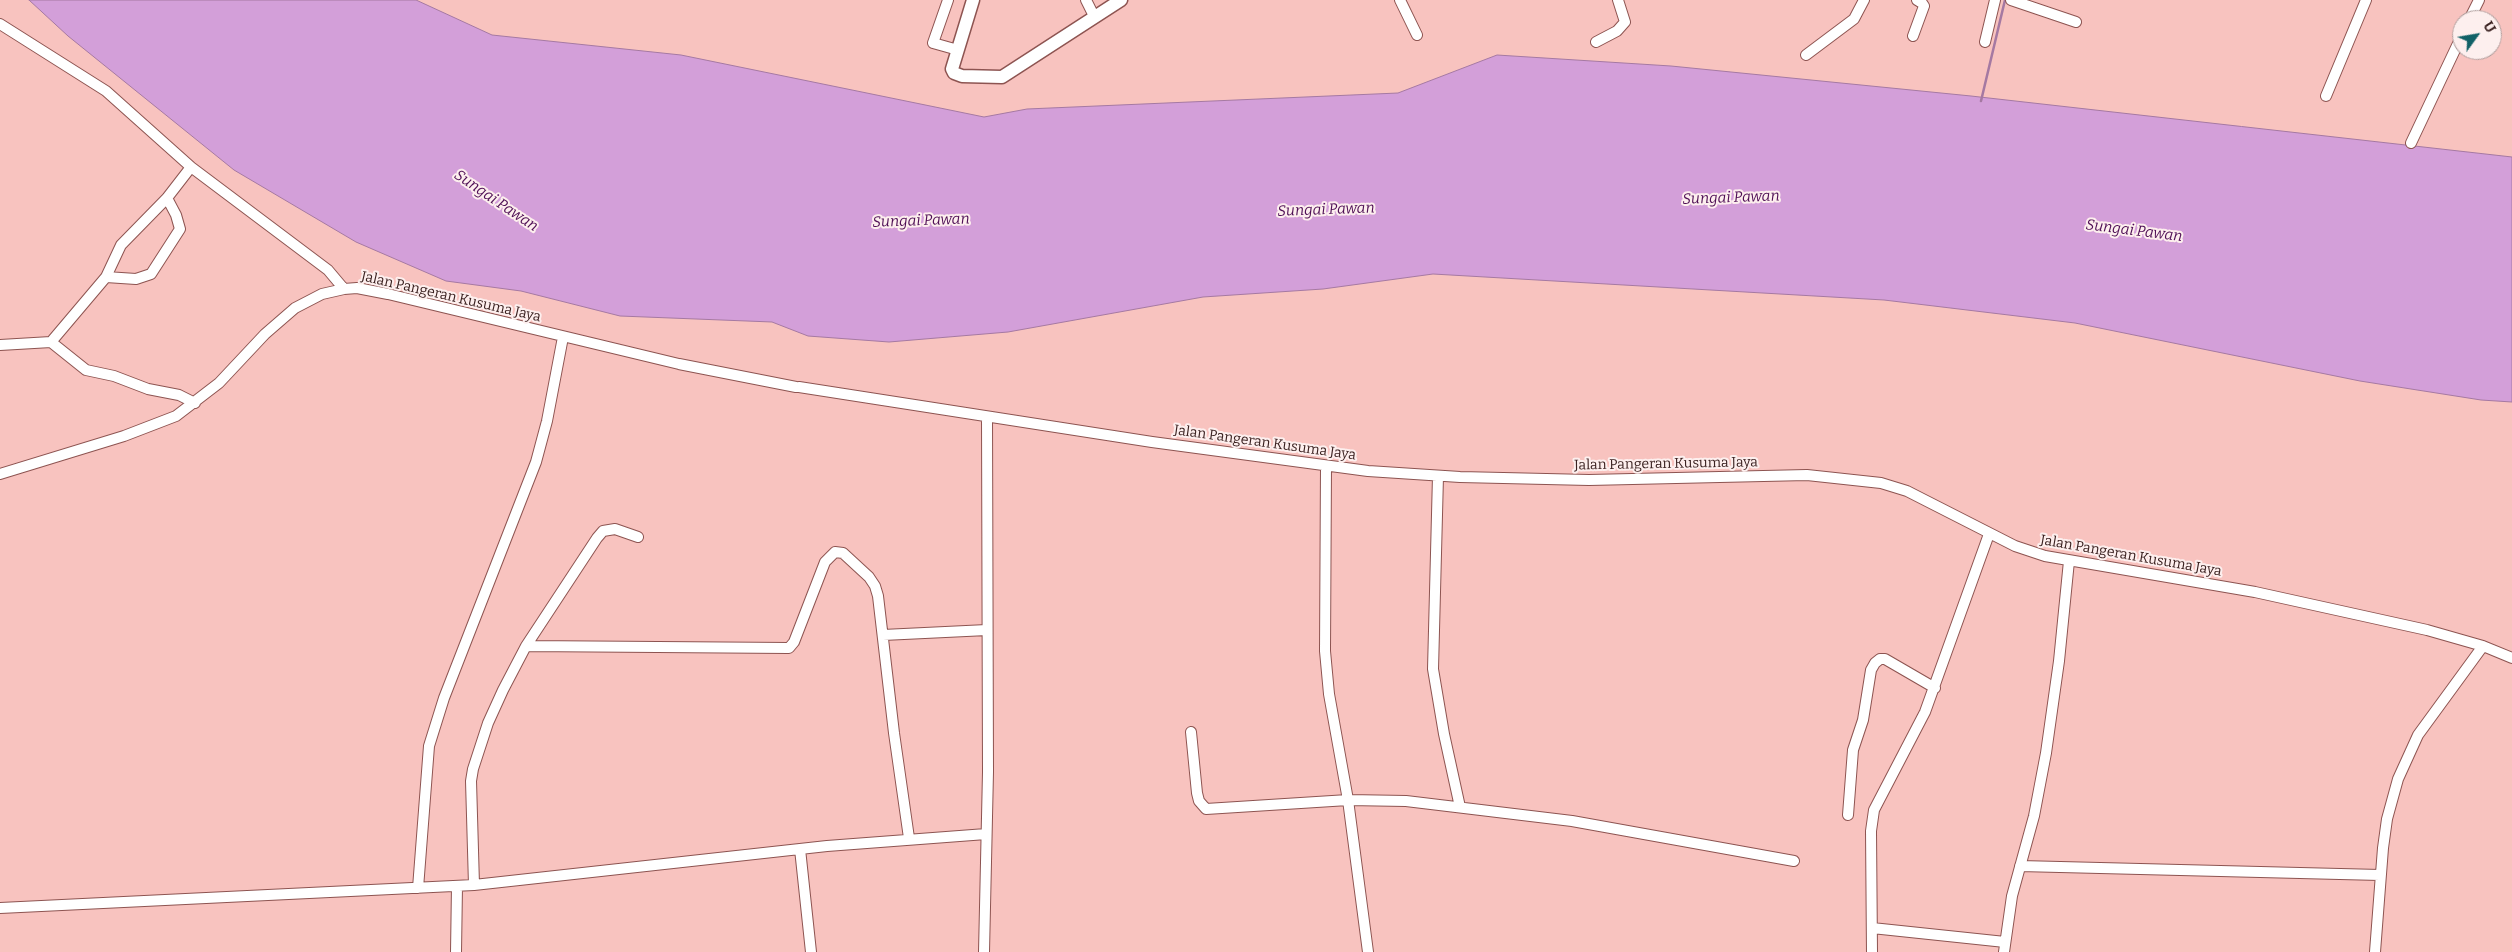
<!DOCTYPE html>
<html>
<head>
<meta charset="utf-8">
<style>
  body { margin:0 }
  #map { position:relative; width:2512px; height:952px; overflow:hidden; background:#f8c3bf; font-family:Bitter,serif }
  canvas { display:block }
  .north { position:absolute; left:2452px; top:10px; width:50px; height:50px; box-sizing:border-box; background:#fdefee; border:1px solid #af9d9c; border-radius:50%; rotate:58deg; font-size:14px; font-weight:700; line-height:20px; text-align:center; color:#3a2120 }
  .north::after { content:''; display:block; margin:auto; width:18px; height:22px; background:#116167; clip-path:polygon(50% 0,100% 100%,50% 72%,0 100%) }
</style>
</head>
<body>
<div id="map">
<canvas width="2512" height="952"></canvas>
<div class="north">U</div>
</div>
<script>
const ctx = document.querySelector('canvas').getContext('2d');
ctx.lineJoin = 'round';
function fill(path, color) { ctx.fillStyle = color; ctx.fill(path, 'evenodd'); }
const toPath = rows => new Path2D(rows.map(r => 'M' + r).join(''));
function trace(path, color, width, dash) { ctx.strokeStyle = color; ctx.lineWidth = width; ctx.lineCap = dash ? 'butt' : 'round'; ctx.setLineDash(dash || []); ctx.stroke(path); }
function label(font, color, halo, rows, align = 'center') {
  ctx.font = font + ' Bitter,serif'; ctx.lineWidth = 4; ctx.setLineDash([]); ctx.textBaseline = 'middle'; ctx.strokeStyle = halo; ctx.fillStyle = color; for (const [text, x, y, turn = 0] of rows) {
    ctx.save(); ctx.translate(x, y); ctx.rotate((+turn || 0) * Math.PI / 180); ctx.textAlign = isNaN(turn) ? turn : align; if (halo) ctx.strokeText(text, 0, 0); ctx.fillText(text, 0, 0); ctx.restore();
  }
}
const water = toPath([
  [29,0,416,0,492,35,681,55,984,117,1027,109,1398,93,1497,55,1671,66,1971,96,2512,157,2512,402,2481,400,2360,381,2075,323,1884,300,1433,274,1323,289,1203,297,1008,332,889,342,808,336,772,322,620,316,521,291,446,281,356,242,234,170,68,36,29,0]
]);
fill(water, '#d39fd9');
trace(water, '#a579a2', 1);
trace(toPath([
  [1981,101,2005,0]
]), '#a579a2', 2.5);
const minor = toPath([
  [948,0,933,43,958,50],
  [1086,0,1094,16],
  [1400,0,1417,35],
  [2011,0,2076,22],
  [2469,20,2479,0],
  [0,24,106,91,191,167,328,270,344,289],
  [1913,36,1924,6,1922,3,1917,0],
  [1596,42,1617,31,1625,22,1618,0],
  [1985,42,1995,0],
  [1806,55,1854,19,1864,0],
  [2326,96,2366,0],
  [2411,143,2462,35],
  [106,277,136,279,151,274,180,229,176,215,167,198],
  [51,342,106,277,121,245,167,198,191,167],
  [0,345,51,342,86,370,114,376,148,389,179,395,195,403],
  [799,387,1152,442,1368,471,1460,477,1589,480,1807,475,1881,483,1907,491,2015,546,2045,556,2255,592,2427,630,2483,646,2512,658],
  [1326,466,1325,651,1329,694,1348,800,1368,952],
  [0,474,124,436,176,416,219,383,265,334,295,308,322,294,344,289,357,288,388,294,679,364,796,387],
  [1438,476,1433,669,1444,734,1460,807],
  [883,635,987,630],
  [526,646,789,648,794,642,825,562,835,552,843,553,869,577,875,586,878,596,894,733,909,838],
  [1191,732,1197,793,1199,801,1206,809,1348,800,1406,801,1572,821,1794,861],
  [1848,815,1853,750,1863,720,1871,670,1875,663,1880,659,1885,659,1935,688],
  [800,849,811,952],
  [2020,866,2380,875],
  [474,885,471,781,473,769,488,723,503,690,526,646,597,538,603,531,615,529,638,537],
  [418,888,429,746,444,698,536,462,547,421,563,337],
  [0,908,474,885,827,846,986,834],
  [1872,928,2005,942],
  [456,952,457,886],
  [984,952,988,772,987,417],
  [1872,952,1871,831,1874,810,1925,712,1989,534],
  [2004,952,2012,896,2034,816,2046,753,2059,661,2069,561],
  [2375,952,2383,848,2387,819,2398,779,2418,735,2483,646]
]);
const major = toPath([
  [973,0,952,69,954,73,962,76,1002,77,1121,0]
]);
trace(minor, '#8d5451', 12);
trace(major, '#8d5451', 15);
trace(minor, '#fff', 10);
trace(major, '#fff', 12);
label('14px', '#3a2120', '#fdefee', [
  ["Jalan Pangeran Kusuma Jaya",451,297,13],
  ["Jalan Pangeran Kusuma Jaya",1265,443,8],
  ["Jalan Pangeran Kusuma Jaya",1666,464,-1],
  ["Jalan Pangeran Kusuma Jaya",2131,556,10]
]);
label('italic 15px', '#4e0e55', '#fdefee', [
  ["Sungai Pawan",1731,198,-2],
  ["Sungai Pawan",496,201,34],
  ["Sungai Pawan",1326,210,-2],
  ["Sungai Pawan",921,221,-2],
  ["Sungai Pawan",2134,231,7]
]);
</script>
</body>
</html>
